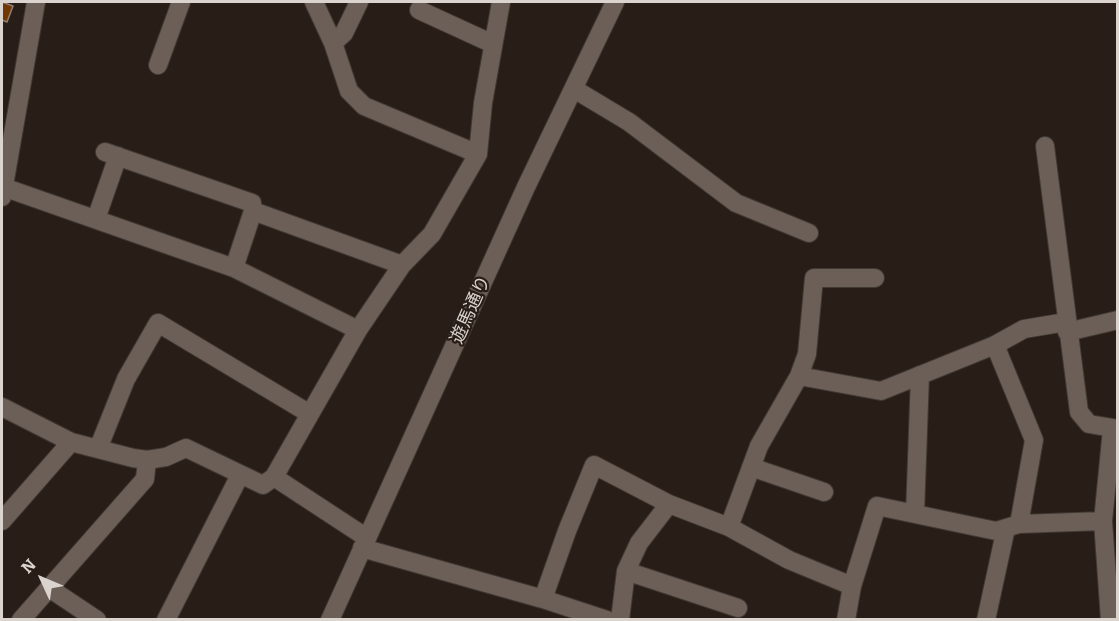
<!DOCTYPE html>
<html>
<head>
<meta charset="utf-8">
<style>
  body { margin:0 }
  #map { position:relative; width:1119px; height:621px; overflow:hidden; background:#281e17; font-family:Bitter,serif }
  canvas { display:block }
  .frame { position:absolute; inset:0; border:3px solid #dbd3ce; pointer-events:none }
  .north { position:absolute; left:12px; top:549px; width:60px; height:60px; -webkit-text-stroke:4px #281e17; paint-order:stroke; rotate:314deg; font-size:16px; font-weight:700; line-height:24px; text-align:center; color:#dbd3ce }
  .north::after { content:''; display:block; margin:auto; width:21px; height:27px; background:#dbd3ce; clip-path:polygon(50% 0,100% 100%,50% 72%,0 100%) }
</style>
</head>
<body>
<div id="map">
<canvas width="1119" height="621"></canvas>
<div class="frame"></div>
<div class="north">N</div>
</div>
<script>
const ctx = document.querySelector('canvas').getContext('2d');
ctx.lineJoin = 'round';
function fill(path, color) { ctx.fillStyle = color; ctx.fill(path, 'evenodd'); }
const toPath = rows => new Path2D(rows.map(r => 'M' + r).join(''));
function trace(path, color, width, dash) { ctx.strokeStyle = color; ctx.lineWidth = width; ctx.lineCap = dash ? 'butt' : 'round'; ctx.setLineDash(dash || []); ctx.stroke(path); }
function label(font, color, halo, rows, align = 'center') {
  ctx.font = font + ' Bitter,"Noto Sans JP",serif'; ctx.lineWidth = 4.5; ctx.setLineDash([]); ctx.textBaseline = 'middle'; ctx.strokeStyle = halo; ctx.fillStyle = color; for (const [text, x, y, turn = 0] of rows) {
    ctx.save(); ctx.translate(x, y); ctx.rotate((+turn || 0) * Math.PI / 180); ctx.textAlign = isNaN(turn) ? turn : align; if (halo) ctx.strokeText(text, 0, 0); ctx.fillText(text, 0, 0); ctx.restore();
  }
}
const building = toPath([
  [2,2,13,6,7,22,2,20,2,2]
]);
fill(building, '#703903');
trace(building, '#8d8077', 1.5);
const minor = toPath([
  [314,2,333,43,349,91,364,106,478,154],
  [419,10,493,44],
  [333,43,344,33,359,2],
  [158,65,181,2],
  [574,89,629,122,736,203,809,233],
  [1045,146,1079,412,1089,424,1118,429],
  [105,152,252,203,253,211,234,268],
  [3,187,234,268,358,330],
  [2,197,36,2],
  [253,211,402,265],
  [96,219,118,156],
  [1066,322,1024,329,995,345,1034,440,1019,524,1103,521],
  [1067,332,1118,320],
  [799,376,881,391,995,345],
  [2,407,71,442,133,458,147,460,166,457,186,448,263,485,274,477,358,330,402,265,432,234,478,154,483,103,501,2],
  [98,449,126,379,158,323,310,414],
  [751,467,824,492],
  [274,477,367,538],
  [915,514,920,375],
  [2,521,71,442],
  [729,527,759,446,799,376,807,354,814,278,875,278],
  [362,548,543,599,607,620],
  [626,571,738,608],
  [49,588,97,620],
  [543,599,567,531,594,465,669,504,729,527,789,560,852,586],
  [21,620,145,479,147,460],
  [166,620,240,475],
  [330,620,526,187,615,2],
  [620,620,626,571,639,543,669,504],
  [846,620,852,586,877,506,996,531,1019,524],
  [986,620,1006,528],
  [1110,620,1103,521,1112,429]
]);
trace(minor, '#413934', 20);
trace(minor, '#6c5f57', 18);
label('18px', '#dbd3ce', '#281e17', [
  ["遊馬通り",471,310,-66]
]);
</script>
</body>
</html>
